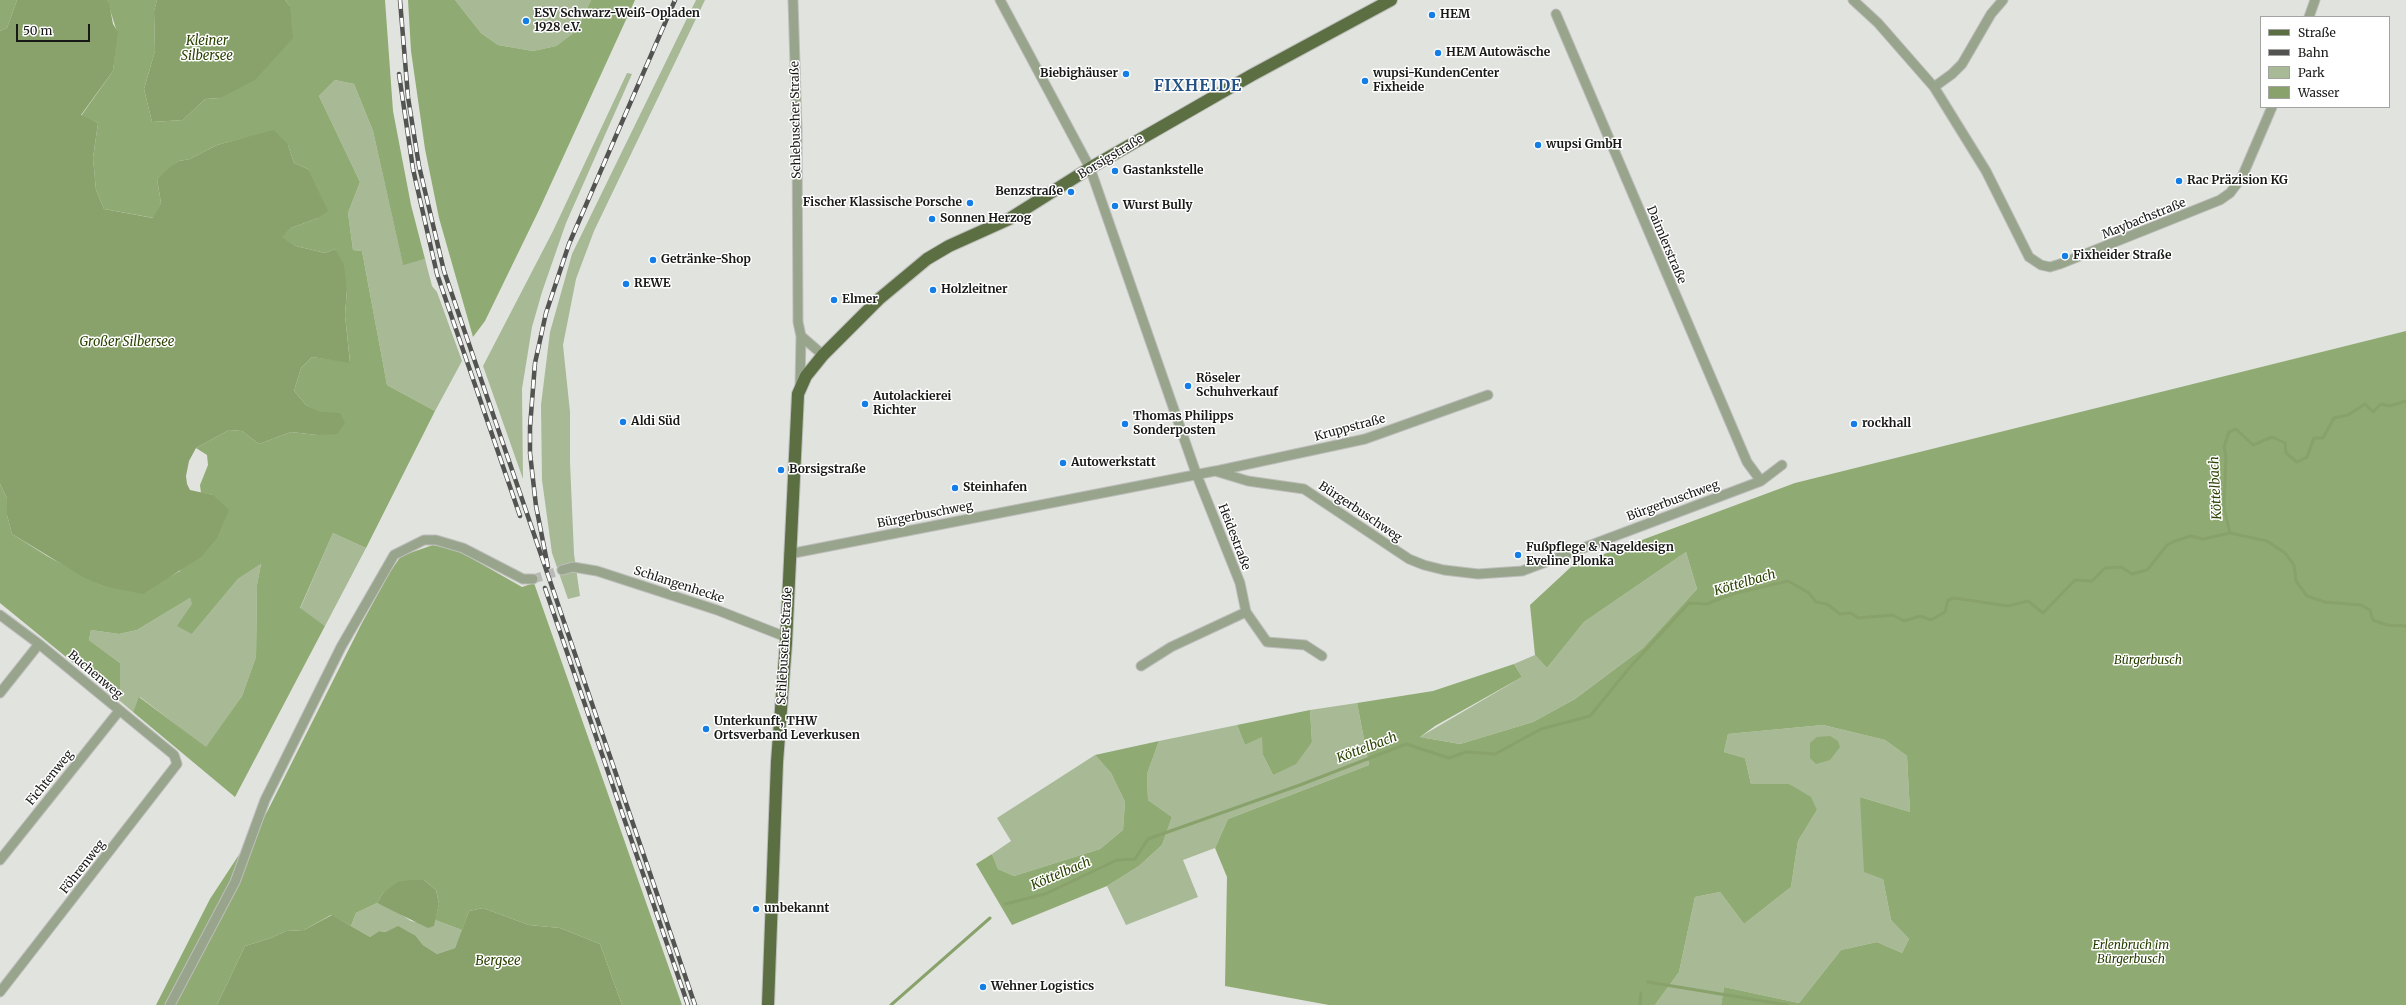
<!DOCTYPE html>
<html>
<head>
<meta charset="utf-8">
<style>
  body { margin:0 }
  #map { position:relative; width:2406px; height:1005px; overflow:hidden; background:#e1e3df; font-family:Merriweather,serif }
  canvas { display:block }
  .legend { position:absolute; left:2260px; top:16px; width:130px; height:92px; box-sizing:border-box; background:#fff; border:1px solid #a3a3a2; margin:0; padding:5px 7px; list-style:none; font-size:12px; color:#181817 }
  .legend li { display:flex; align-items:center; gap:8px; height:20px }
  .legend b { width:20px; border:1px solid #a3a3a2 }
  .scale { position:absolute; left:16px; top:24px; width:74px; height:18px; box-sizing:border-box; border:2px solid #181817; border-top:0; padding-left:5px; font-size:12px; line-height:14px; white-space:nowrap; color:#181817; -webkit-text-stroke:3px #fff; paint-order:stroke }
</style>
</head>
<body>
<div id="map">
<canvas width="2406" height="1005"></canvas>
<ul class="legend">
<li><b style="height:5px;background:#5b6f43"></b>Straße</li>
<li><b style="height:5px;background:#535452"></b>Bahn</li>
<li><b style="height:11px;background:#a8b995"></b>Park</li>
<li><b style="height:11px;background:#89a26b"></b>Wasser</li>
</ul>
<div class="scale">50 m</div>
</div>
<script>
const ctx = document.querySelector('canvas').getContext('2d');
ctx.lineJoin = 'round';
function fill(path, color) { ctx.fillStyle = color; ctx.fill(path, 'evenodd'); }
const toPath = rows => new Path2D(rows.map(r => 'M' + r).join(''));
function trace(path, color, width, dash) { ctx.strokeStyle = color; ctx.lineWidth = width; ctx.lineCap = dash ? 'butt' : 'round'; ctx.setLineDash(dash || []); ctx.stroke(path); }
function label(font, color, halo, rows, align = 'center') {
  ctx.font = font + ' Merriweather,serif'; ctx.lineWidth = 3; ctx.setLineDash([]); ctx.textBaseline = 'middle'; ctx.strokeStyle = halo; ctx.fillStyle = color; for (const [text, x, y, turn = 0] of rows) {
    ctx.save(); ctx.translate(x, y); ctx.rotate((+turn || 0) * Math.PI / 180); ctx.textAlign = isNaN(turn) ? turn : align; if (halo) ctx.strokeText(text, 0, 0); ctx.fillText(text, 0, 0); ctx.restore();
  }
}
fill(toPath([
  [455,0,591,0,576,31,556,46,533,51,498,45,481,33],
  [696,0,705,0,594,231,576,279,563,345,570,412,570,462,574,554,580,596,568,599,552,553,542,480,541,405,550,332,572,254],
  [627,73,632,74,566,223,542,292,532,327,522,389,523,479,483,366,553,231],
  [335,80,354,84,373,131,403,264,425,259,432,286,437,292,462,361,435,411,387,385,362,251,353,250,348,213,360,182,319,96],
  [333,533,366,548,325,626,300,609],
  [1686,552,1697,589,1643,648,1575,699,1533,722,1460,744,1420,737,1522,677,1514,664,1535,655,1547,668,1584,622],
  [261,564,257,585,256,657,242,696,206,748,140,697,133,712,120,701,120,663,89,640,91,630,119,634,137,630,190,598,192,603,192,634,238,579],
  [1357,703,1369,765,1228,819,1215,848,1183,860,1198,897,1126,925,1107,886,1139,866,1162,845,1172,817,1148,800,1147,774,1159,741,1237,725,1245,745,1263,736,1263,755,1273,775,1312,742,1310,710],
  [1823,725,1885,740,1907,756,1910,812,1860,797,1883,879,1891,920,1909,939,1902,953,1877,942,1841,950,1799,1003,1724,987,1721,1005,1655,1005,1679,972,1695,897,1720,892,1744,924,1791,887,1798,841,1817,810,1789,784,1751,784,1745,758,1724,752,1728,734],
  [1095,755,1111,773,1125,802,1123,830,1100,849,1014,876,998,869,992,854,1011,841,997,818],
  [377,903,396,911,411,921,434,925,435,920,462,930,455,948,437,954,423,945,416,936,379,931,370,937,351,926,356,913]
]), '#a8b995');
fill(toPath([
  [0,0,17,0,7,28,0,31],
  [107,0,157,0,154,11,155,51,144,89,152,122,183,120,205,99,220,98,290,6,285,0,385,0,393,111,411,205,425,259,403,265,373,131,354,84,335,80,319,96,360,182,348,213,353,250,362,251,387,385,435,411,366,548,333,533,300,608,325,626,235,797,133,712,139,697,206,747,242,696,256,657,257,585,261,564,238,579,192,634,177,626,192,604,190,598,137,630,119,634,91,630,89,640,120,663,120,701,0,603,0,484,7,498,7,515,12,534,47,556,103,586,117,587,167,578,180,571,213,495,201,493,200,485,208,465,207,455,196,448,229,430,242,431,259,444,291,432,317,435,340,413,320,413,306,405,294,391,301,368,312,357,350,362,345,315,347,289,335,249,325,253,296,246,281,237,291,228,318,218,308,169,294,163,288,145,245,138,217,145,190,159,179,161,157,179,161,203,154,218,104,209,96,190,93,158,98,123,81,116,113,71,117,32],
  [408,0,455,0,481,33,498,45,533,51,556,46,576,31,591,0,635,0,539,210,485,321,473,337,439,218,425,149,411,51],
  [2406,331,2406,1005,1721,1005,1724,987,1799,1003,1841,950,1877,942,1902,953,1909,939,1891,920,1883,879,1864,872,1860,797,1910,812,1907,756,1885,740,1823,725,1728,734,1724,752,1745,758,1751,784,1789,784,1811,797,1817,810,1798,841,1791,887,1744,924,1720,892,1695,897,1679,972,1655,1005,1329,1005,1225,986,1227,877,1215,848,1228,819,1369,765,1357,703,1433,691,1514,664,1522,677,1435,726,1420,737,1460,744,1533,722,1575,699,1643,648,1697,589,1686,552,1584,622,1547,668,1535,655,1530,605,1572,566,1795,483],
  [433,545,457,550,522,587,534,583,682,1005,622,1005,600,944,560,928,529,925,483,908,469,911,462,930,435,920,439,904,436,890,424,880,409,880,383,893,377,903,356,913,351,926,331,915,304,930,286,931,271,938,245,946,217,1005,156,1005,210,899,267,812,362,623,390,572,401,556],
  [1310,710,1312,742,1296,764,1273,775,1263,755,1262,737,1245,745,1237,725],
  [1830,736,1838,741,1840,747,1830,760,1816,764,1810,758,1810,743,1817,737],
  [1159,741,1147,774,1148,800,1172,817,1162,845,1139,866,1107,886,1012,925,976,864,992,854,998,869,1014,876,1100,849,1123,830,1125,802,1111,773,1095,755]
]), '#90aa73');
fill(toPath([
  [17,0,107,0,109,3,113,24,118,32,113,71,81,115,98,123,93,158,96,190,104,209,153,218,161,203,157,179,170,167,179,161,190,159,217,145,274,130,288,145,294,163,308,169,328,211,318,218,291,228,282,237,296,246,325,253,335,249,344,265,347,289,345,315,350,363,312,357,301,368,294,391,306,405,320,412,340,413,345,423,337,434,317,435,291,432,259,444,242,431,229,430,196,448,189,461,186,476,187,484,190,490,213,495,229,510,217,538,201,557,143,594,103,586,83,577,12,534,7,515,7,498,0,484,0,31,7,28],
  [157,0,285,0,290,6,293,38,255,80,220,98,205,99,183,120,152,122,144,89,155,51,154,11],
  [409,880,424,880,436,890,439,904,434,926,428,928,377,903,383,893,398,882],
  [483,908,529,925,560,928,600,944,622,1005,217,1005,245,946,271,938,286,931,304,930,332,915,370,937,379,931,386,932,398,926,416,936,423,945,437,954,455,948,469,911]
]), '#89a26b');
trace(toPath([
  [2230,533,2267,541,2285,553,2294,565,2296,581,2307,596,2325,602,2361,605,2370,610,2373,620,2387,625,2406,626],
  [1005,904,1045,894,1117,860,1135,859,1148,839,1300,785,1406,744,1449,758,1466,752,1495,754,1541,729,1590,716,1631,666,1689,603,1707,604,1732,594,1788,581,1809,593,1816,602,1827,604,1840,614,1851,613,1858,618,1893,615,1904,621,1920,616,1931,620,1945,612,1948,600,1954,598,2008,606,2028,601,2043,613,2075,580,2092,581,2105,568,2121,567,2132,574,2147,570,2167,545,2175,541,2191,536,2203,539,2230,533,2224,508,2226,457,2224,447,2229,432,2236,429,2253,445,2272,437,2285,443,2286,453,2297,462,2307,457,2314,438,2323,438,2334,418,2348,415,2365,404,2373,412,2381,404,2390,406,2406,401],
  [1648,982,1787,1005],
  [891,1005,990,918],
  [1640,1005,1641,993]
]), '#89a26b', 3);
trace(toPath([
  [533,579,562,570]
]), '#b9bab7', 9, [9, 4.5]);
const minor = toPath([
  [793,0,797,129,798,322,801,336,800,387],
  [1000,0,1090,168,1196,473,1240,583,1246,612,1171,647,1141,666],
  [1853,0,1878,23,1934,87,1986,171,2029,257,2041,265,2050,267,2060,264,2220,200,2230,193,2242,177,2272,107],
  [1556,14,1747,462,1761,481],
  [2309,17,2315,0],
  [1934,87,1952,74,1962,64,1991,14,2003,0],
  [801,336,823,355],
  [1216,471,1365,439,1488,395],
  [789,554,1215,471,1248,481,1304,489,1409,559,1424,565,1444,570,1478,574,1522,571,1761,481,1782,465],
  [562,570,573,567,597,571,717,610,786,637],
  [1246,612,1267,642,1305,645,1322,656],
  [0,615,39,644,174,755,177,764,0,992],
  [0,693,39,644],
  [0,860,119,711],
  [170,1005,235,882,265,800,341,647,394,555,424,540,436,540,463,548,523,579,533,579]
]);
const primary = toPath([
  [768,1005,777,762,786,643,798,394,806,376,823,355,879,299,927,259,949,246,1009,219,1090,168,1252,75,1391,0]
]);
trace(minor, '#bdbebb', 11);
trace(primary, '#bdbebb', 14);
trace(minor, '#98a48c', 9);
trace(primary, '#5b6f43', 12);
const rail = toPath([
  [400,0,408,97,419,166,444,271,695,1005],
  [399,74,413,169,437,274,520,516],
  [548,567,536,506,530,453,530,427,535,363,546,313,569,244,675,0],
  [545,588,688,1005]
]);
trace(rail, '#535452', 4.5);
trace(rail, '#fff', 3, [9]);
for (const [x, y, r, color] of [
  [1432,15,4,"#157ee6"],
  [526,21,4,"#157ee6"],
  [1438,53,4,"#157ee6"],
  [1126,74,4,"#157ee6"],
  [1365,81,4,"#157ee6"],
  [1538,145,4,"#157ee6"],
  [1115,171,4,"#157ee6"],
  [2179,181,4,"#157ee6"],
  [1071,192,4,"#157ee6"],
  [970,203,4,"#157ee6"],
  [1115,206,4,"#157ee6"],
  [932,219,4,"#157ee6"],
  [2065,256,4,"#157ee6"],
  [653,260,4,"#157ee6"],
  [626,284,4,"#157ee6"],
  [933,290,4,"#157ee6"],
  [834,300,4,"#157ee6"],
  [1188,386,4,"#157ee6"],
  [865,404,4,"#157ee6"],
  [623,422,4,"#157ee6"],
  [1125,424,4,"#157ee6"],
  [1854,424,4,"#157ee6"],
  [1063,463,4,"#157ee6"],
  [781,470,4,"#157ee6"],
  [955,488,4,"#157ee6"],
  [1518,555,4,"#157ee6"],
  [706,729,4,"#157ee6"],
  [756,909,4,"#157ee6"],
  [983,987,4,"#157ee6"]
]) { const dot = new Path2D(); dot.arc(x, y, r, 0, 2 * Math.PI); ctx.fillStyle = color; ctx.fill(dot); trace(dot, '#fff', 1.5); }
label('bold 12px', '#181817', '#fff', [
  ["ESV Schwarz-Weiß-Opladen",534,14],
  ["1928 e.V.",534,28],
  ["HEM",1440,15],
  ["HEM Autowäsche",1446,53],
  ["Biebighäuser",1118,74,"right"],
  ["wupsi-KundenCenter",1373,74],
  ["Fixheide",1373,88],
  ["wupsi GmbH",1546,145],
  ["Gastankstelle",1123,171],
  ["Rac Präzision KG",2187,181],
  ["Benzstraße",1063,192,"right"],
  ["Fischer Klassische Porsche",962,203,"right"],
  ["Wurst Bully",1123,206],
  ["Sonnen Herzog",940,219],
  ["Fixheider Straße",2073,256],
  ["Getränke-Shop",661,260],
  ["REWE",634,284],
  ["Holzleitner",941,290],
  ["Elmer",842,300],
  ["Röseler",1196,379],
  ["Schuhverkauf",1196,393],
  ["Autolackierei",873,397],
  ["Richter",873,411],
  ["Thomas Philipps",1133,417],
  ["Sonderposten",1133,431],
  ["Aldi Süd",631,422],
  ["rockhall",1862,424],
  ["Autowerkstatt",1071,463],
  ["Borsigstraße",789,470],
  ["Steinhafen",963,488],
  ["Fußpflege & Nageldesign",1526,548],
  ["Eveline Plonka",1526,562],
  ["Unterkunft, THW",714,722],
  ["Ortsverband Leverkusen",714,736],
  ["unbekannt",764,909],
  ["Wehner Logistics",991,987]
], 'left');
label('12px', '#181817', '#fff', [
  ["Schlebuscher Straße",796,120,-91],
  ["Borsigstraße",1111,157,-31],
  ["Maybachstraße",2144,219,-22],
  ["Daimlerstraße",1666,245,67],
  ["Kruppstraße",1350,428,-15],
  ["Bürgerbuschweg",1673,501,-20],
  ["Bürgerbuschweg",1360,512,34],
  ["Bürgerbuschweg",925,515,-11],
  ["Heidestraße",1234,537,69],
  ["Schlangenhecke",679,585,18],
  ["Schlebuscher Straße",785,646,-87],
  ["Buchenweg",95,675,40],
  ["Fichtenweg",50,778,-51],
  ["Föhrenweg",83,867,-52]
]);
label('italic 12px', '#273e00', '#fff', [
  ["Bürgerbusch",2148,661],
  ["Erlenbruch im",2131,946],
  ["Bürgerbusch",2131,960]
]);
label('italic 13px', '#2c4303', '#fff', [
  ["Kleiner",207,41],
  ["Silbersee",207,56],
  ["Großer Silbersee",127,342],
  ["Köttelbach",2216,488,-93],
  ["Köttelbach",1745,583,-16],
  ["Köttelbach",1367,748,-21],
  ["Köttelbach",1061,874,-23],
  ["Bergsee",498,961]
]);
ctx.letterSpacing = '1px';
label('bold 16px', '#245185', '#fff', [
  ["FIXHEIDE",1198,86]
]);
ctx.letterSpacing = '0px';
</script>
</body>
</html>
